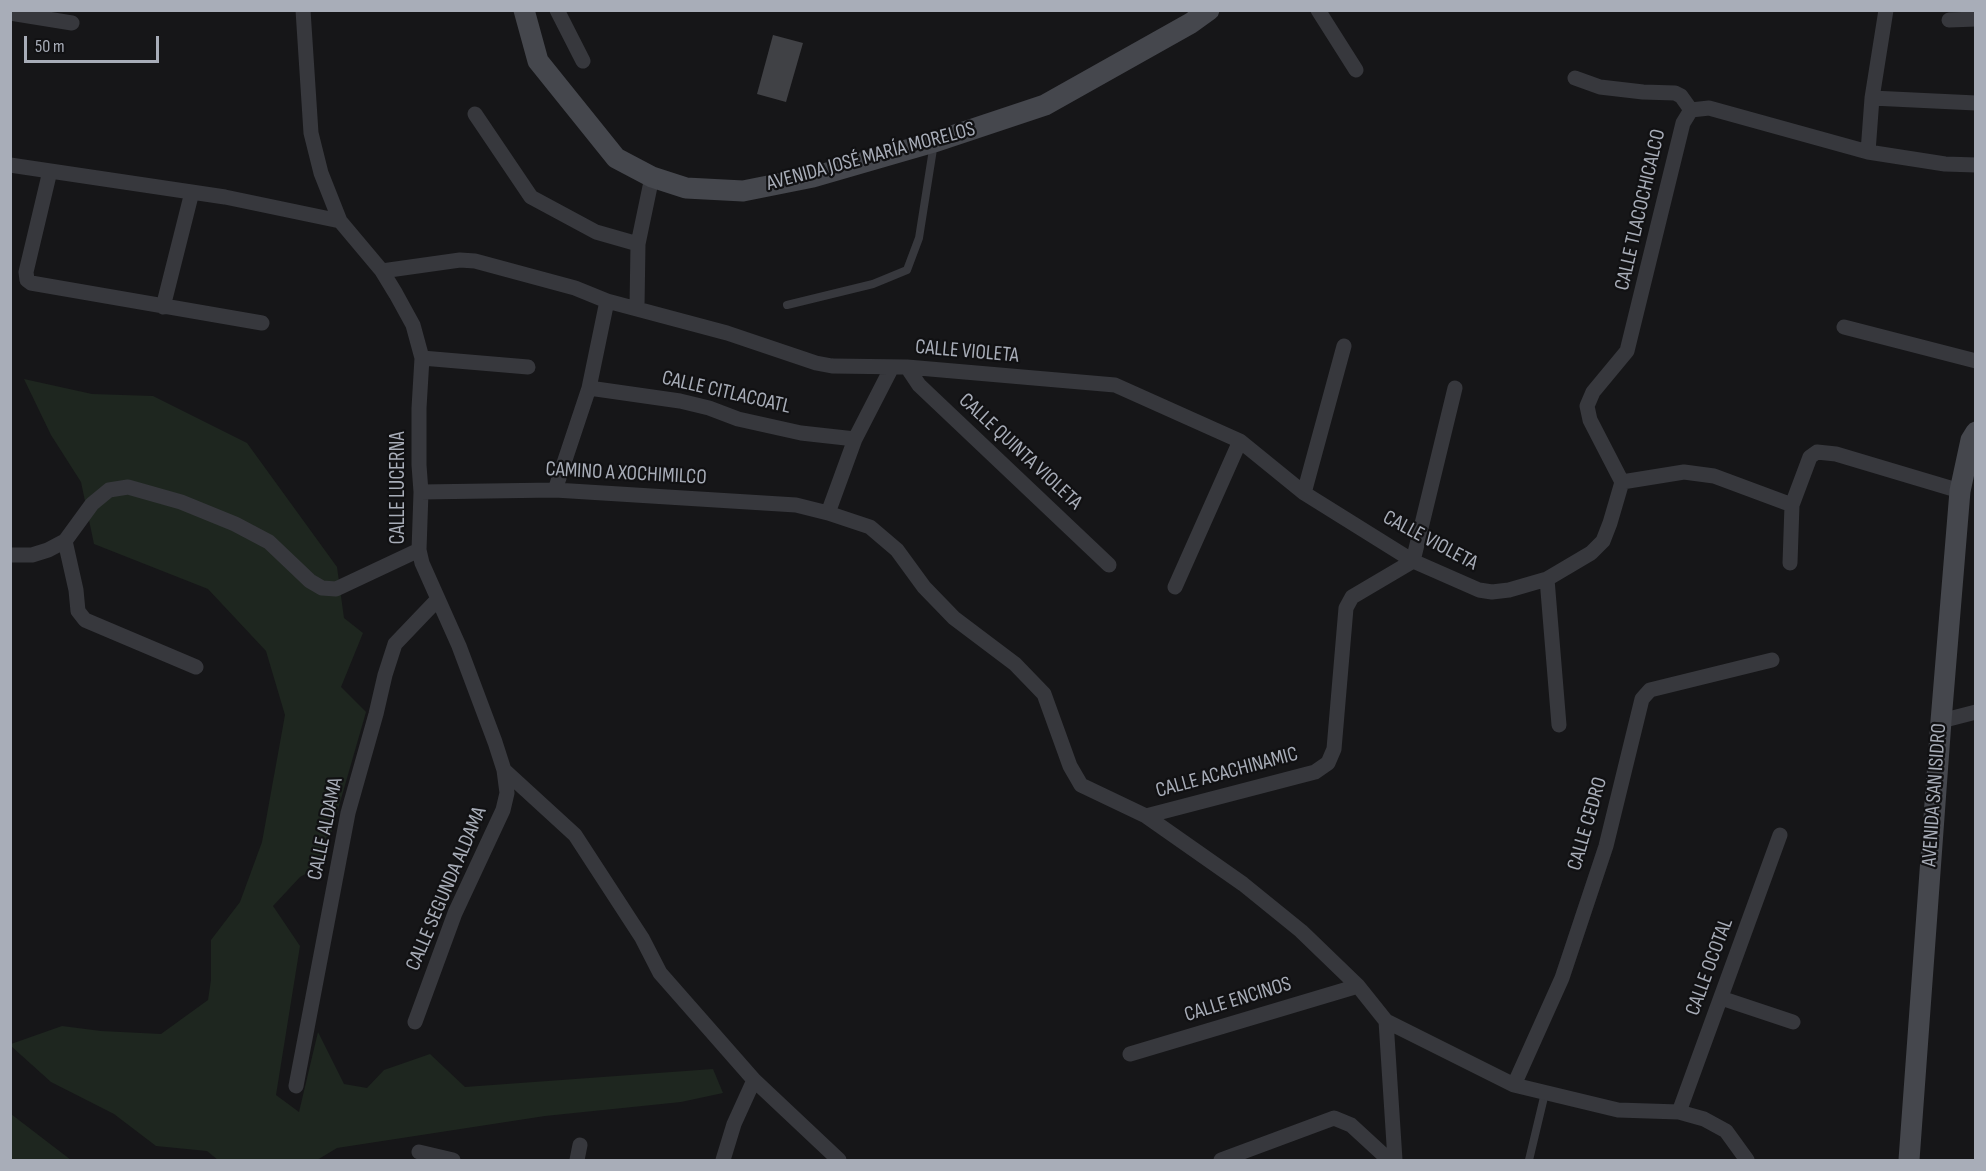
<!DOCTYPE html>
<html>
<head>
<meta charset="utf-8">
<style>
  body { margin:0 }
  #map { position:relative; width:1986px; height:1171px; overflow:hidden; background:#161618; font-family:"Sofia Sans Condensed",sans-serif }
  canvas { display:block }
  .frame { position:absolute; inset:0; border:12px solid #a8adb8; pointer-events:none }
  .scale { position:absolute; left:24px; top:36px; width:135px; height:27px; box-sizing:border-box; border:3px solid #a8adb8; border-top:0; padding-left:8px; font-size:18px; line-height:21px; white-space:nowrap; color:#a8adb8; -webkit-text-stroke:4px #111113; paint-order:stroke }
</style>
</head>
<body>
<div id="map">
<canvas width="1986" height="1171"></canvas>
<div class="frame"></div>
<div class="scale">50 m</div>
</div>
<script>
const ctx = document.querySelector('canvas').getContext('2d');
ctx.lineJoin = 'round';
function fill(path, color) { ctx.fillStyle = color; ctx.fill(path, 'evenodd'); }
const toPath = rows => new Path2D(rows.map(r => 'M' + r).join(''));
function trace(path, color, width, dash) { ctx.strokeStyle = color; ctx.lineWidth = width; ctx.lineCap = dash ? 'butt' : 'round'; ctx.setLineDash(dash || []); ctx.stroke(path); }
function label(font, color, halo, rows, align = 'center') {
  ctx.font = font + ' "Sofia Sans Condensed",sans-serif'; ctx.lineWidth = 4.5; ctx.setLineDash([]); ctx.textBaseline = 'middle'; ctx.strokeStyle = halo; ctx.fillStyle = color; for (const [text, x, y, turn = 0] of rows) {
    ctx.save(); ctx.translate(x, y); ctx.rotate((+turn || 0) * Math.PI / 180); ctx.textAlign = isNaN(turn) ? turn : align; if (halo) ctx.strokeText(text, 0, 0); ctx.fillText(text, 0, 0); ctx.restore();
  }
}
fill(toPath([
  [24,379,92,394,153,396,247,443,337,567,344,618,363,633,341,687,366,712,322,865,300,877,273,906,300,946,276,1095,299,1112,318,1032,344,1084,367,1088,384,1070,430,1054,465,1087,713,1069,723,1093,681,1102,545,1116,337,1148,317,1160,218,1160,207,1151,156,1146,114,1114,51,1082,11,1046,11,1044,62,1026,101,1031,161,1034,208,1000,211,980,211,940,240,902,262,842,285,715,266,651,208,589,94,544,81,482,51,435],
  [10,1114,11,1114,71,1160,11,1160]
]), '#1e261f');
fill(toPath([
  [773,35,803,43,786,102,757,94]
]), '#404145');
trace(toPath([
  [787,305,873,284,907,270,919,238,934,143],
  [1529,1160,1545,1093]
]), '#37383d', 8);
trace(toPath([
  [303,10,311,133,321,173,340,221,382,271,396,294,413,325,422,358,419,408,419,465,421,492,419,550,422,563,459,646,495,742,504,770,507,793,503,810,455,913,415,1022],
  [557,10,583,61],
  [1318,10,1356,70],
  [10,13,72,23],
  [1949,20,1976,19],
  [1575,78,1600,87,1643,92,1675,93,1681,96,1691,110],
  [1872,98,1976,103],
  [475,114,531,197,596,232,638,244],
  [1868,152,1872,98,1886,10],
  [10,165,225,197,340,221],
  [50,171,26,272,27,280,31,283,262,323],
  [382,271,460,260,475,261,575,288,607,301,727,333,816,363,832,366,907,367,1115,385,1240,441,1304,493,1413,561,1479,590,1492,592,1509,590,1547,579,1591,553,1603,541,1610,523,1622,482,1684,472,1714,476,1792,505,1810,457,1817,452,1836,454,1960,491],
  [163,307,192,192],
  [637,307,638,244,652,177],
  [1844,327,1976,361],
  [422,358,528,367],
  [907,367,919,385,1109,565],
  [589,388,680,401,709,408,738,419,801,433,855,439],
  [1622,482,1590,420,1587,406,1593,392,1627,351,1683,123,1691,110,1709,108,1868,152,1945,164,1976,165],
  [555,490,589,388,607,301],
  [421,492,555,490,796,505,828,513,870,527,897,550,924,587,954,618,1015,664,1044,694,1070,766,1081,785,1146,816,1243,884,1301,931,1358,986,1386,1021,1514,1085,1618,1110,1679,1112,1704,1119,1726,1131,1747,1160],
  [1304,493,1344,346],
  [828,513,855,439,892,367],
  [65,541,76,590,78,611,85,620,196,667],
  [10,555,32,555,48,550,65,541,92,504,109,490,128,487,181,502,235,524,269,542,310,581,322,588,336,589,419,550],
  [1790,563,1792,505],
  [1547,579,1559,725],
  [1175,587,1240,441],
  [1941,721,1976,712],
  [504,770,575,835,642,938,660,973,754,1080,839,1160],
  [1146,816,1315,772,1328,763,1334,749,1346,608,1352,597,1413,561,1455,388],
  [1721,998,1793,1022],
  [1386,1021,1395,1160],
  [1130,1054,1358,986],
  [1514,1085,1562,978,1606,846,1642,699,1650,690,1772,660],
  [296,1086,348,813,376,714,385,675,395,644,438,599],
  [1679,1112,1780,835],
  [419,1152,453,1160],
  [577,1160,580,1145],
  [723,1160,734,1124,754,1080],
  [1221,1160,1334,1118,1351,1125,1389,1160]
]), '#37383d', 15);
trace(toPath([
  [524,10,538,61,616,158,652,177,686,188,743,191,813,177,934,142,1045,105,1191,23,1209,10],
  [1909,1160,1941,721,1960,491,1971,440,1976,432]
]), '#45474d', 21);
label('21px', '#a8adb8', '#111113', [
  ["AVENIDA JOSÉ MARÍA MORELOS",871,157,-15],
  ["CALLE TLACOCHICALCO",1641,210,-77],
  ["CALLE VIOLETA",967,352,5],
  ["CALLE CITLACOATL",726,393,13],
  ["CALLE QUINTA VIOLETA",1020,452,43],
  ["CAMINO A XOCHIMILCO",626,474,3],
  ["CALLE LUCERNA",399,488,-90],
  ["CALLE VIOLETA",1430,541,28],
  ["CALLE ACACHINAMIC",1227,773,-15],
  ["AVENIDA SAN ISIDRO",1935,795,-86],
  ["CALLE CEDRO",1588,824,-74],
  ["CALLE ALDAMA",326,829,-78],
  ["CALLE SEGUNDA ALDAMA",447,889,-67],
  ["CALLE OCOTAL",1710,967,-70],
  ["CALLE ENCINOS",1238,1000,-17]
]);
</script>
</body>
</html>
